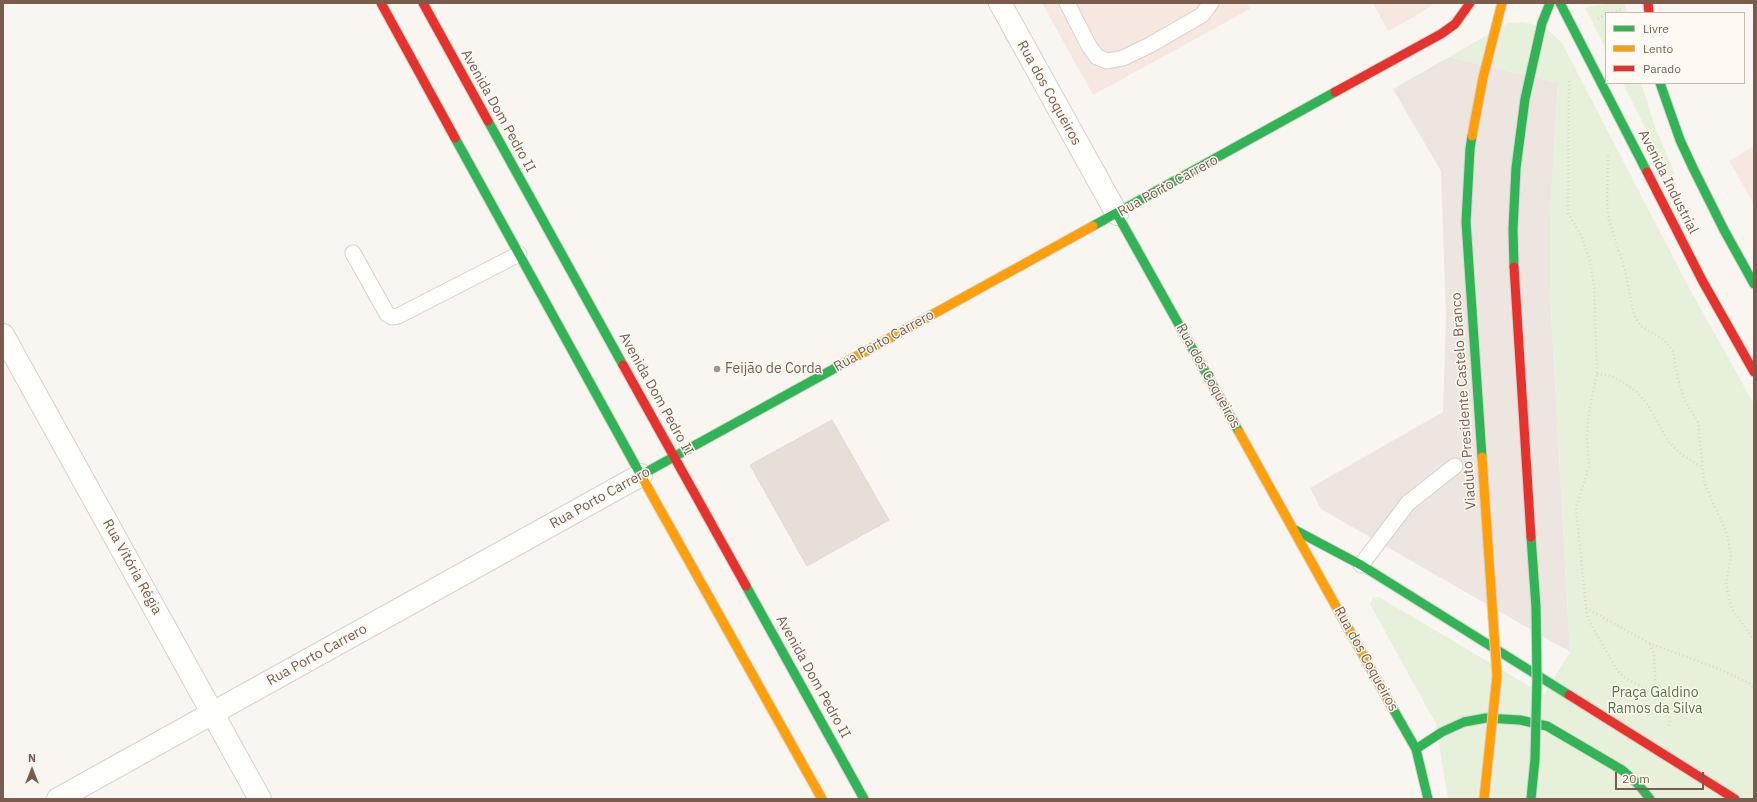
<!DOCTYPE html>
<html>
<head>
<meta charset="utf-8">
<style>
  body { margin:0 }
  #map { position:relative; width:1757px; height:802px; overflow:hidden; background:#f9f5f0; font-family:"IBM Plex Sans",sans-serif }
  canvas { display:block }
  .frame { position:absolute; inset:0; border:4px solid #7a5c4d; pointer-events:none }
  .legend { position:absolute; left:1605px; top:12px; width:140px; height:72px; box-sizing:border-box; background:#fffaf3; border:1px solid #cabbb1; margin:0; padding:5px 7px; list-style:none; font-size:12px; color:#7a5c4d }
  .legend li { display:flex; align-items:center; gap:8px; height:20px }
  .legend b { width:20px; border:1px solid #cabbb1 }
  .north { position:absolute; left:12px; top:750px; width:40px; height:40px; -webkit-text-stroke:3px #fffaf3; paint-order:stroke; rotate:0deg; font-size:11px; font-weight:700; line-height:16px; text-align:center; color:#7a5c4d }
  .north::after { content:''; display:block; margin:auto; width:14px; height:18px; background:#7a5c4d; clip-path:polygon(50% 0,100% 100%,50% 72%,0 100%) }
  .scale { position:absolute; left:1615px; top:772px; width:89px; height:18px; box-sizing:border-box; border:2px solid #7a5c4d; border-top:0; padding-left:5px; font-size:12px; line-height:14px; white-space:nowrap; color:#7a5c4d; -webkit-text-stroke:3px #fffaf3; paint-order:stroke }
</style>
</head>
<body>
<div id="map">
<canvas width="1757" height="802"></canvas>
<div class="frame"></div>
<ul class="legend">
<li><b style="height:5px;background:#30b455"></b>Livre</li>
<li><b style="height:5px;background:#ff9f0a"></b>Lento</li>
<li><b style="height:5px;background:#e5322d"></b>Parado</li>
</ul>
<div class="north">N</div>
<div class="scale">20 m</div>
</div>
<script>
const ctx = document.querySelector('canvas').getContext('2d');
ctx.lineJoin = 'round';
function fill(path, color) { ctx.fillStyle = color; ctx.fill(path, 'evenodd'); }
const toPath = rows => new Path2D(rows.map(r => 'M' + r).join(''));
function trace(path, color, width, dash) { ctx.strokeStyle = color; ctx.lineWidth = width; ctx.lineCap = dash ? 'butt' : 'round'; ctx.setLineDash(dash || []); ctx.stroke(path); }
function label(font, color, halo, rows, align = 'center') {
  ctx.font = font + ' "IBM Plex Sans",sans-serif'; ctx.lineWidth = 3; ctx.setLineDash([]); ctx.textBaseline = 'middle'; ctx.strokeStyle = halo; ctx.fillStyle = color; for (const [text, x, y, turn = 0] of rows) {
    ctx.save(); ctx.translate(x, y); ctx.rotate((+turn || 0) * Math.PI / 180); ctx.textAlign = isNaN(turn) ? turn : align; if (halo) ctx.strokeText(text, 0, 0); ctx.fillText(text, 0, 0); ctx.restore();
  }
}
fill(toPath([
  [1042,3,1247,3,1250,9,1093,95],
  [1373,3,1434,3,1419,14,1388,31],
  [1754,146,1754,204,1729,161]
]), '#f6e8e1');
fill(toPath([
  [1449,57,1558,83,1550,215,1550,293,1570,652,1321,509,1310,488,1443,412,1446,318,1441,171,1393,89]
]), '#ede5e0');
fill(toPath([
  [1612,3,1625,3,1627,13,1606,13,1606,49,1585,7],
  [1524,22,1546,28,1562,43,1688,286,1754,404,1754,799,1448,799,1436,724,1370,604,1373,597,1379,597,1544,695,1570,652,1550,293,1550,215,1558,83,1449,57,1508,23],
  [1623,83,1641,83,1655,127,1675,174,1670,177]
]), '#e7f0db');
const building = toPath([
  [832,420,889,520,807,566,750,465,832,420]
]);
fill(building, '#e6ded7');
trace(building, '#e2d8d2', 1);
const lane = toPath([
  [1067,3,1089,46,1097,57,1107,61,1123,58,1150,45,1202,15,1211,3],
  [353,253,387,314,392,317,398,316,519,254],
  [1361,565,1408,503,1455,466]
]);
const street = toPath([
  [1000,3,1117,214],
  [3,335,260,799],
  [58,799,641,475]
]);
const fast = toPath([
  [1560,3,1647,172],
  [1660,83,1680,140,1693,168,1724,230,1754,284],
  [488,121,623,365],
  [455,138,643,479],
  [1117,214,1239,432],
  [1093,226,1335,92],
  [641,475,848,361],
  [1295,530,1361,565,1569,695],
  [746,586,864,799],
  [1392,707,1416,749,1428,799],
  [1416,749,1442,732,1464,722,1486,718,1520,720,1547,726,1622,770,1638,784,1650,799]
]);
const slow = toPath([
  [848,361,1093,226],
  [1239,432,1392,707],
  [643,479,822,799]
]);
const jam = toPath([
  [381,3,455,138],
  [423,3,488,121],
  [1648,3,1649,13],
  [1335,92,1441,34,1455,24,1470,3],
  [1647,172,1702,280,1754,372],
  [623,365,746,586],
  [1569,695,1735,799]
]);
trace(lane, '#d7d1cb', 17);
trace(street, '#d7d1cb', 24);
trace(fast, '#d9d2cb', 11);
trace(slow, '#d9d2cb', 11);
trace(jam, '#d9d2cb', 11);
trace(toPath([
  [1608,13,1623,9],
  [1598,19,1606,14],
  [1569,81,1568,213,1582,237,1590,262,1594,285,1597,374,1589,411,1587,437,1589,466,1576,508,1586,608,1588,619,1617,670,1625,678,1656,694,1669,708,1670,723,1668,727],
  [1608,156,1607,202,1609,220,1625,270,1634,315,1641,326,1664,340,1673,351,1678,379,1685,401,1698,422,1704,482,1727,534,1731,555,1726,583,1728,593,1732,609,1754,640],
  [1597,374,1612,376,1636,391,1648,405,1668,441,1682,455,1702,467],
  [1586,608,1649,643,1719,669,1749,683,1754,688],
  [1650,644,1654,655,1656,694]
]), '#dcd5d0', 2.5, [1, 3]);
trace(lane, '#fefefd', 15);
trace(street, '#fefefd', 22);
trace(fast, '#30b455', 9);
trace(slow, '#ff9f0a', 9);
trace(jam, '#e5322d', 9);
const fastBridge = toPath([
  [1472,136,1470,149,1466,222,1482,457],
  [1514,267,1513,229,1516,168,1525,99,1542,23,1550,3],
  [1531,799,1535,759,1537,678,1536,607,1531,537]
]);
const slowBridge = toPath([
  [1472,136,1483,78,1502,3],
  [1482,457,1497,676,1484,799]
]);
const jamBridge = toPath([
  [1514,267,1531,537]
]);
trace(fastBridge, '#dad1cc', 11, []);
trace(slowBridge, '#dad1cc', 11, []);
trace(jamBridge, '#dad1cc', 11, []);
trace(fastBridge, '#30b455', 9);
trace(slowBridge, '#ff9f0a', 9);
trace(jamBridge, '#e5322d', 9);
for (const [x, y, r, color] of [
  [717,369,4,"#a69286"]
]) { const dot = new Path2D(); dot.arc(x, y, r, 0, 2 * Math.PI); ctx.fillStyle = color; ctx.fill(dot); trace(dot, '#fffaf3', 1.5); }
label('14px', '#7a5c4d', '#fffaf3', [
  ["Rua dos Coqueiros",1049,93,61],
  ["Avenida Dom Pedro II",498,111,61],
  ["Avenida Industrial",1668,182,63],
  ["Rua Porto Carrero",1168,186,-29],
  ["Rua Porto Carrero",884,341,-29],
  ["Rua dos Coqueiros",1208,376,61],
  ["Avenida Dom Pedro II",656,394,61],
  ["Viaduto Presidente Castelo Branco",1464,401,-94],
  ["Rua Porto Carrero",600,498,-29],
  ["Rua Vitória Régia",132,567,61],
  ["Rua Porto Carrero",317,655,-29],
  ["Rua dos Coqueiros",1366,659,61],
  ["Avenida Dom Pedro II",813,677,61]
]);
label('14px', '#7a5c4d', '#fffaf3', [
  ["Feijão de Corda",725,369]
], 'left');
label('14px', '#537a41', '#fffaf3', [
  ["Praça Galdino",1655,693],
  ["Ramos da Silva",1655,709]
]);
</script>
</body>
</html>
